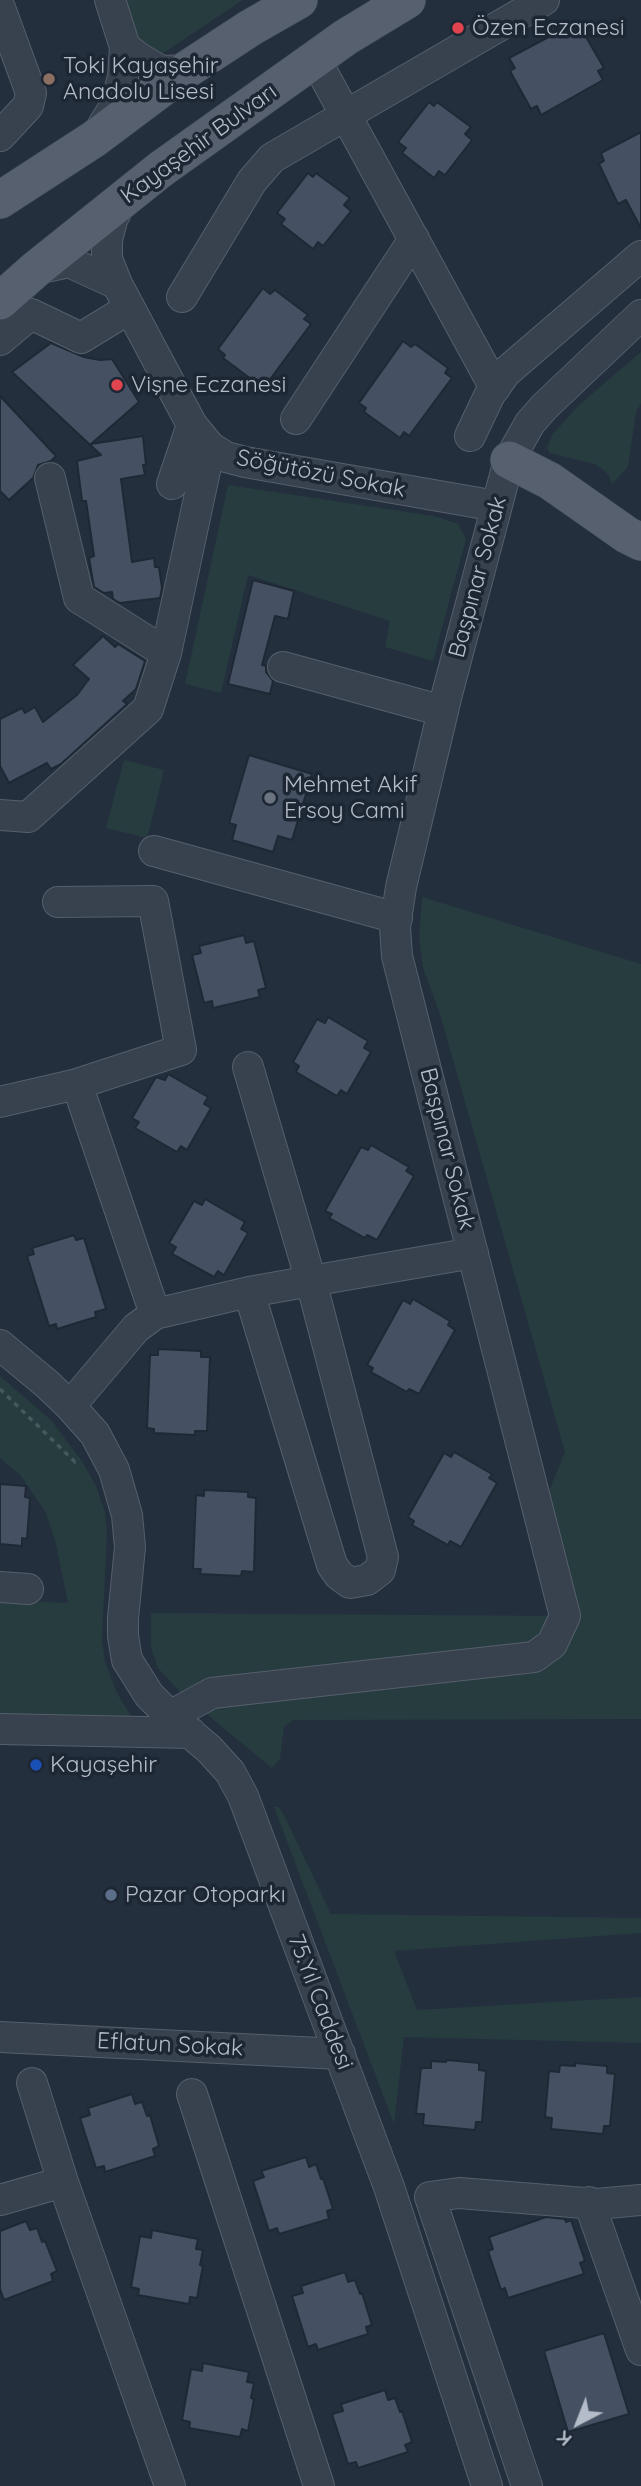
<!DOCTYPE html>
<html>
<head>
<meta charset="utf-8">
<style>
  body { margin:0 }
  #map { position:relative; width:641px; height:2486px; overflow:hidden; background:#242f3e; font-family:Quicksand,sans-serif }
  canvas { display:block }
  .north { position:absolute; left:543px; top:2388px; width:70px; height:70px; -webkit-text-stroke:5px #1d2633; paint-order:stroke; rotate:222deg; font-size:19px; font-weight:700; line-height:28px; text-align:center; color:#b4bcc9 }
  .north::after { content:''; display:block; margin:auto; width:24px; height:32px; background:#b4bcc9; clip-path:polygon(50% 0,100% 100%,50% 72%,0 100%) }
</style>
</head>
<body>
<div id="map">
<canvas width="641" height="2486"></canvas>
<div class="north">K</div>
</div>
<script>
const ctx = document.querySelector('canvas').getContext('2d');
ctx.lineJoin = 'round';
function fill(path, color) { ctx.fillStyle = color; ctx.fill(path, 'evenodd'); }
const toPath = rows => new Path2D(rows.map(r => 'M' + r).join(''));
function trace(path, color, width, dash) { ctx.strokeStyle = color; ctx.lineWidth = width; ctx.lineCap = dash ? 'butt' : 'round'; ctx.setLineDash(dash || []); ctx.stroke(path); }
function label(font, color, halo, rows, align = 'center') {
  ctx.font = font + ' Quicksand,sans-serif'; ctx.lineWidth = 7; ctx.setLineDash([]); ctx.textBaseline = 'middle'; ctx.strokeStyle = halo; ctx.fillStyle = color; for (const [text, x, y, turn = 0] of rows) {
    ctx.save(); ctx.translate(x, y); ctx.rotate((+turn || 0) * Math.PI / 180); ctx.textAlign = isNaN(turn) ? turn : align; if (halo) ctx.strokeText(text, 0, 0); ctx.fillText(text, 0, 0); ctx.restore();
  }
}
fill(toPath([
  [116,0,243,0,162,54,148,57],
  [641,352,641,403,636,412,628,467,612,484,608,474,595,464,549,453,547,447,553,434,579,405],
  [228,485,434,516,458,524,466,539,433,661,385,647,390,621,248,575,221,693,185,684],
  [124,760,164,770,147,838,106,828],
  [422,897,641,964,641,1719,293,1720,284,1727,280,1759,272,1768,182,1694,158,1668,151,1648,151,1613,564,1616,579,1606,549,1515,547,1496,565,1452,440,1014,423,968,419,938],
  [0,1376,52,1421,83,1463,96,1486,105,1512,107,1534,102,1638,105,1662,117,1693,131,1716,0,1714,0,1600,68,1603,55,1540,45,1511,21,1476,0,1458],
  [274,1807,279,1807,284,1815,331,1914,641,1918,641,1933,394,1951,417,2010,641,1997,641,2043,404,2037,394,2124]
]), '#263c3f');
const building = toPath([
  [573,24,578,33,582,30,604,68,598,71,603,80,541,115,537,106,531,109,510,71,515,68,509,58,573,24],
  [429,102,434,106,437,102,471,127,465,134,472,140,445,175,439,171,434,178,402,153,406,148,398,142,429,102],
  [641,132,641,228,626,200,618,204,599,164,604,161,601,153,641,132],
  [308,173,313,177,316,173,350,198,344,205,351,211,323,246,318,242,313,249,281,224,285,219,277,213,308,173],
  [263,288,270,294,275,290,308,315,304,319,311,324,268,382,263,379,259,385,223,358,225,355,218,349,263,288],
  [403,341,411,347,415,344,448,368,445,373,452,378,409,436,404,432,400,438,364,412,366,408,359,403,403,341],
  [51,343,84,357,100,360,112,359,139,402,91,444,143,436,146,465,143,465,145,475,121,479,132,562,154,558,155,567,159,567,162,588,160,598,120,603,113,599,112,592,104,593,94,587,89,558,94,556,86,501,82,501,77,461,101,455,12,372,51,343],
  [0,396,56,456,51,461,38,465,33,478,9,500,0,491,0,396],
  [253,580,294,591,288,619,275,616,262,665,266,666,266,672,273,681,270,694,228,684,253,580],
  [103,636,115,647,118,644,145,661,136,689,123,701,127,704,61,764,51,769,47,763,9,783,0,766,0,719,22,708,25,713,35,707,43,722,77,695,89,679,73,665,103,636],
  [249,755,312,774,292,840,278,836,273,852,232,840,236,825,229,823,249,755],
  [244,935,246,943,254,941,266,988,258,990,260,997,213,1008,212,1001,204,1003,192,955,201,953,199,946,244,935],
  [328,1017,368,1041,364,1048,371,1052,347,1094,341,1090,337,1096,296,1072,299,1066,293,1062,317,1019,325,1023,328,1017],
  [168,1074,208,1097,204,1104,211,1108,187,1150,181,1146,177,1152,135,1128,139,1122,132,1118,156,1077,165,1080,168,1074],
  [371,1145,409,1167,406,1171,414,1176,377,1240,367,1235,365,1238,329,1218,332,1214,325,1211,361,1147,368,1150,371,1145],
  [205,1199,245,1222,241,1229,248,1233,224,1275,218,1271,214,1277,172,1254,176,1247,169,1243,194,1201,202,1205,205,1199],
  [74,1235,76,1240,84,1238,106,1309,95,1312,96,1317,57,1329,56,1324,49,1326,27,1256,34,1254,32,1248,74,1235],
  [413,1299,450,1321,448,1325,455,1330,419,1394,409,1389,407,1392,371,1372,373,1368,367,1365,403,1300,410,1304,413,1299],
  [158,1349,201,1351,201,1357,210,1357,207,1431,195,1431,195,1435,154,1433,154,1429,147,1428,150,1355,158,1355,158,1349],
  [454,1452,492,1474,489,1478,497,1483,461,1547,450,1541,448,1545,412,1525,414,1521,408,1517,444,1453,451,1457,454,1452],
  [0,1484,26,1486,25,1497,30,1498,27,1539,22,1538,22,1546,0,1544,0,1484],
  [204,1490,248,1492,248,1497,256,1498,254,1572,242,1571,241,1576,200,1574,201,1569,193,1569,196,1495,204,1496,204,1490],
  [447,2060,479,2063,479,2070,486,2071,482,2122,476,2122,475,2130,423,2125,424,2114,416,2114,421,2068,431,2068,431,2061,446,2062,447,2060],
  [575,2063,607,2066,607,2073,615,2074,610,2126,604,2126,603,2134,551,2129,552,2118,545,2117,549,2071,559,2072,560,2065,575,2066,575,2063],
  [132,2094,135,2104,142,2102,147,2116,150,2115,159,2146,153,2149,155,2156,105,2172,104,2166,96,2168,80,2118,90,2115,88,2108,132,2094],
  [306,2157,309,2167,316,2164,321,2179,323,2178,333,2209,327,2211,329,2219,279,2234,277,2228,269,2231,253,2181,264,2177,261,2171,306,2157],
  [546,2217,565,2219,566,2222,571,2220,585,2261,580,2263,584,2274,508,2298,505,2288,501,2290,488,2251,493,2249,489,2237,546,2217],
  [26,2221,30,2230,37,2228,42,2242,45,2241,57,2271,51,2274,53,2281,4,2300,0,2289,0,2231,26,2221],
  [152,2230,198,2239,196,2249,203,2250,200,2265,203,2266,197,2298,190,2297,189,2304,138,2295,139,2289,131,2287,140,2236,151,2238,152,2230],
  [345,2272,348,2282,355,2280,360,2294,362,2293,372,2325,366,2327,368,2334,318,2350,316,2344,308,2347,292,2296,303,2293,301,2286,345,2272],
  [604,2333,629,2414,568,2432,544,2351,604,2333],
  [203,2363,249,2372,247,2382,254,2383,251,2398,254,2399,248,2431,242,2429,240,2437,189,2428,190,2422,182,2420,191,2369,202,2371,203,2363],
  [385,2390,388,2400,395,2398,400,2412,402,2411,412,2442,405,2445,408,2452,358,2468,356,2462,348,2464,332,2414,343,2411,341,2404,385,2390]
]);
fill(building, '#455162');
trace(building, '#1f2835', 2);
const minor = toPath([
  [0,8,31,93,28,106,0,136],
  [125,47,139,58,161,71,186,70],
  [315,59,495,388],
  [97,135,115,106,123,77,125,47,110,0],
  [122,199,112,220,107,240,107,259,117,284,192,425,210,447,226,457,245,462,496,506],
  [36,269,69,262,117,284],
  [182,297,252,181,272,158,544,0],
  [0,340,31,314,81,338,130,308],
  [296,419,414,239],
  [470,436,490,394,506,372,641,256],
  [50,478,79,598,166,653],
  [172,484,192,425],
  [283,667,443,711],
  [0,815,28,817,148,709,166,653,210,447],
  [154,851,397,918],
  [58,902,153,901,181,1050,77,1084,155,1314],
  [248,1067,311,1281,473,1253],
  [0,1102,77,1084],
  [0,1345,47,1384,70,1406,95,1434,114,1470,127,1515,130,1547,123,1618,123,1636,127,1660,149,1695,170,1716,209,1749,230,1772,243,1796,389,2187,487,2486],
  [70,1406,136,1328,155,1314,249,1292,311,1281,383,1557,380,1570,367,1580,350,1583,339,1575,332,1565,249,1292],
  [0,1587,28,1589],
  [170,1716,212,1693,534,1657,552,1644,565,1616,397,956,395,927,401,887,447,694,509,460,530,423,544,407,641,315],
  [0,1729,191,1733],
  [0,2037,340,2054],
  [32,2083,63,2182,170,2486],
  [192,2094,319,2486],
  [0,2200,63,2182],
  [589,2202,641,2350],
  [527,2486,430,2197,459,2193,597,2204,641,2200]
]);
const major = toPath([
  [0,200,94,139,186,70,250,28,299,0],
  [0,301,36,269,161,169,346,37,407,0],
  [509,460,550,481,627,535,641,542]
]);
trace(minor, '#565f6c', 32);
trace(major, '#414a57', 38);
trace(toPath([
  [0,1389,75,1462,79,1458]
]), '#44595c', 3.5, [5, 5]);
trace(minor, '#38414e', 30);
trace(major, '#56606e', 37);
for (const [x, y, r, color] of [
  [458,28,7,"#e0444e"],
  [49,79,7,"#8d6e63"],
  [117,385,7,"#e0444e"],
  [270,798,7,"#6b7280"],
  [36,1765,7,"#1a4fb4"],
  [111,1895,7,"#5c6f8a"]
]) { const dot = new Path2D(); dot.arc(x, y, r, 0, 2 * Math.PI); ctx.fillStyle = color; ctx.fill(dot); trace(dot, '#1d2633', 2.5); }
label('23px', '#b4bcc9', '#1d2633', [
  ["Özen Eczanesi",472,28],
  ["Toki Kayaşehir",63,66],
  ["Anadolu Lisesi",63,92],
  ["Vişne Eczanesi",131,385],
  ["Mehmet Akif",284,785],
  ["Ersoy Cami",284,811],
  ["Kayaşehir",50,1765],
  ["Pazar Otoparkı",125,1895]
], 'left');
label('23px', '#b4bcc9', '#1d2633', [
  ["Kayaşehir Bulvarı",199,144,-36],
  ["Söğütözü Sokak",321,474,11],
  ["Başpınar Sokak",478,577,-75],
  ["Başpınar Sokak",447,1149,76],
  ["75.Yıl Caddesi",320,2002,69],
  ["Eflatun Sokak",170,2045,3]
]);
</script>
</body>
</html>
